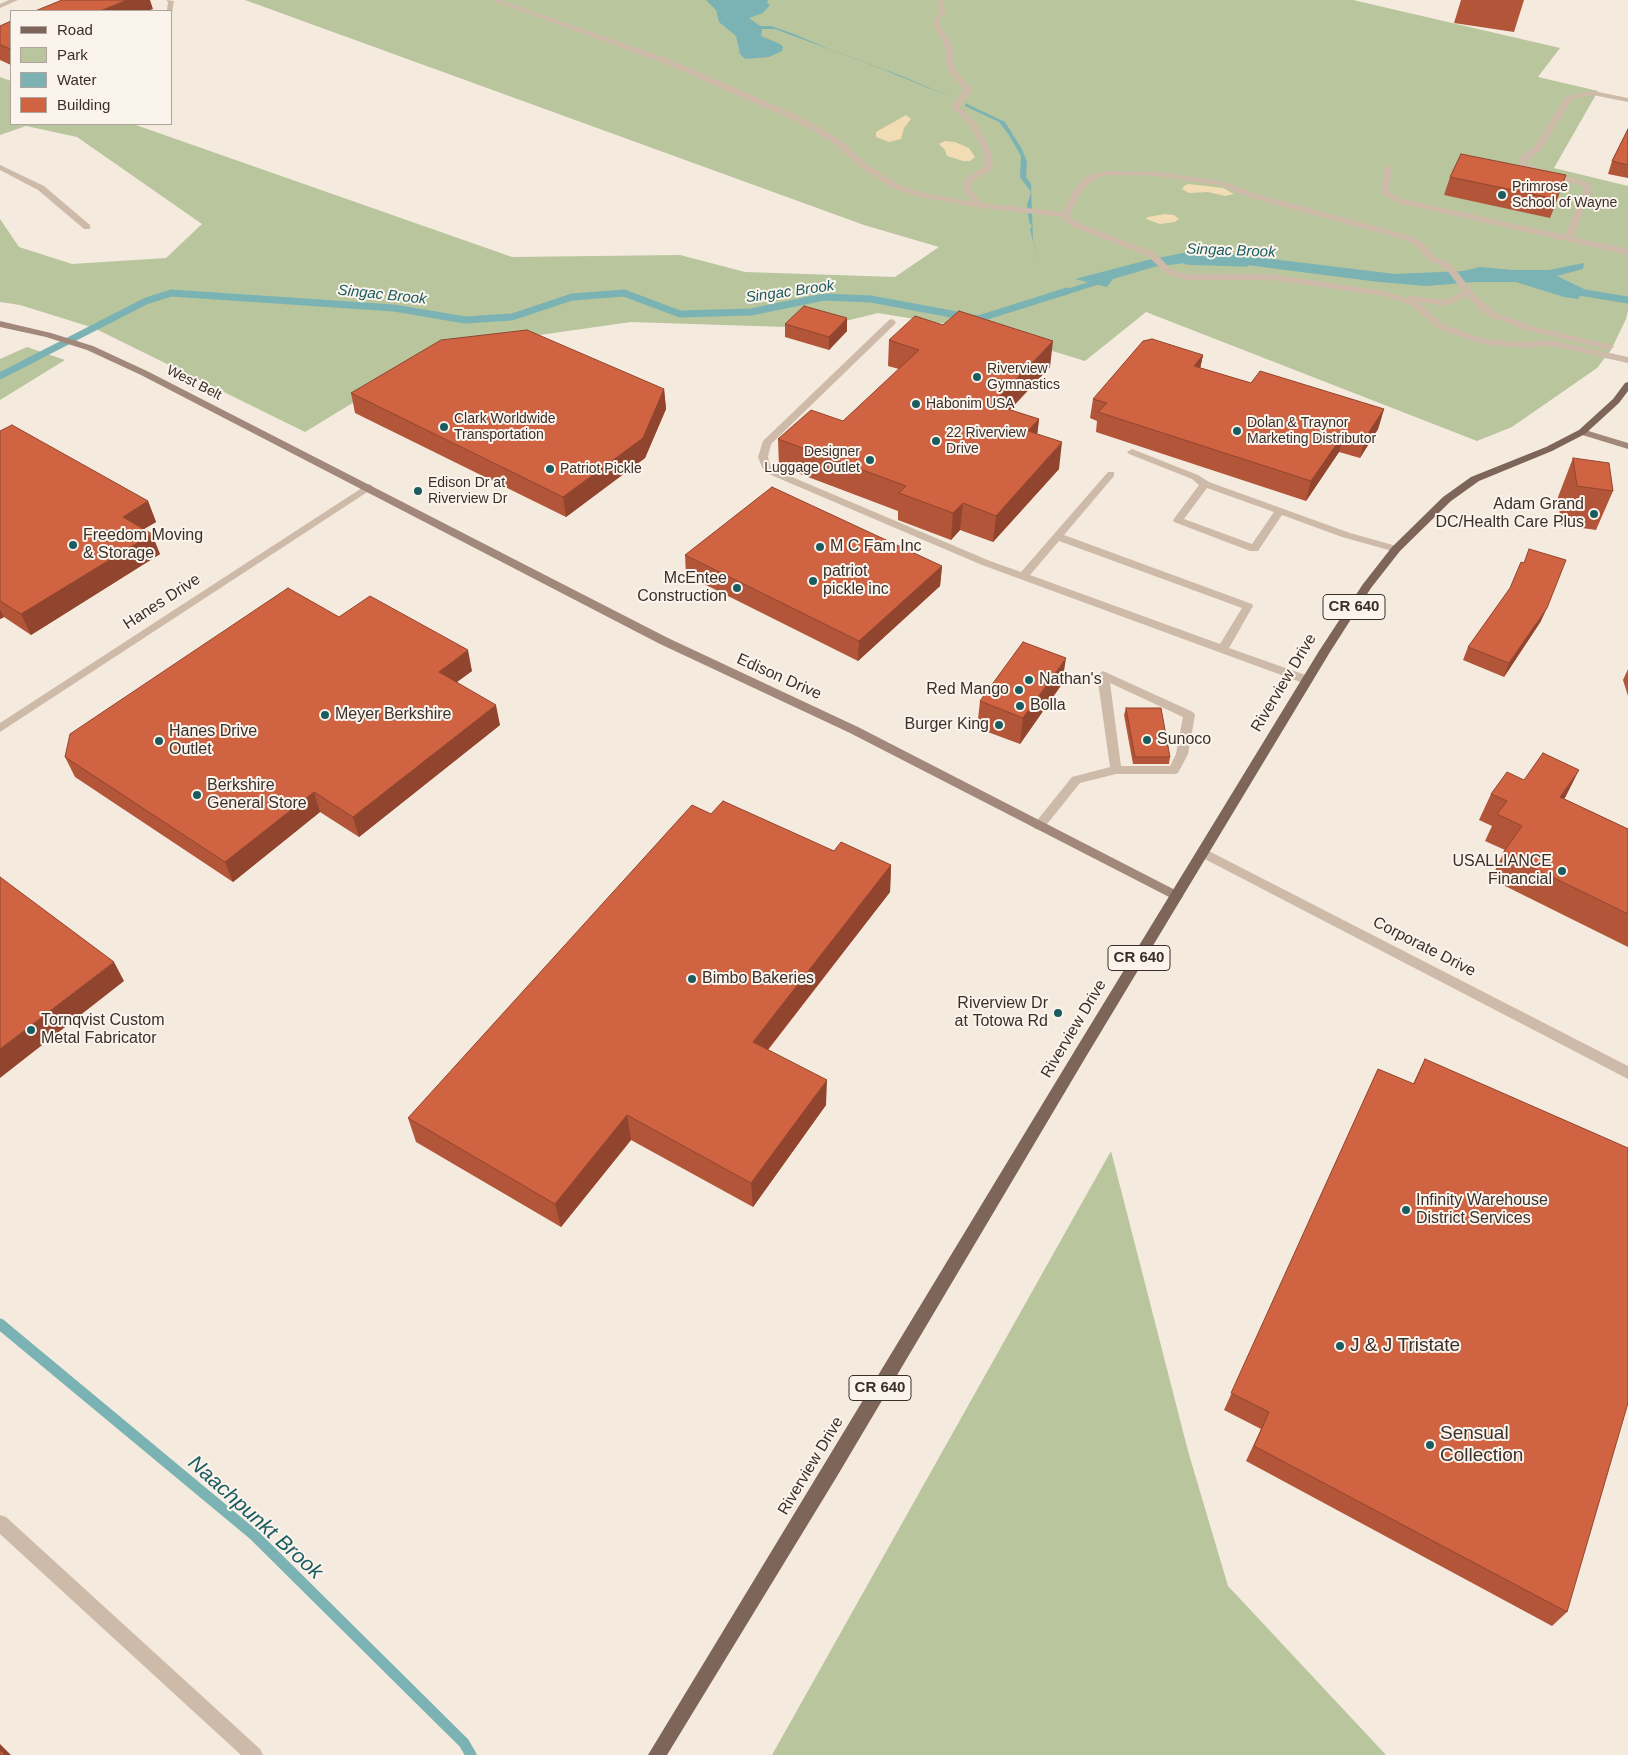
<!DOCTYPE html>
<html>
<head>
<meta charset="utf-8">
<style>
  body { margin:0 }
  #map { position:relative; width:1628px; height:1755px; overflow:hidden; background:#f5eade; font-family:Helvetica,sans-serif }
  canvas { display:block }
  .legend { position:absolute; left:10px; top:10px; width:162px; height:115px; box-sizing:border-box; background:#fbf4ec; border:1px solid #aea59e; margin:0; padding:6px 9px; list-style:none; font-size:15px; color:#3b2f29 }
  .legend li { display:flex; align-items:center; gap:10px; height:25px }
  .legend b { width:25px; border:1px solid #aea59e }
</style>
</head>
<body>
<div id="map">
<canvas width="1628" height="1755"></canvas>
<ul class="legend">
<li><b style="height:6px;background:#7e6559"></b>Road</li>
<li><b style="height:14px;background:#b8c59d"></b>Park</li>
<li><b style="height:14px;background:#7bb3b4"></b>Water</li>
<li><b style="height:14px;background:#cf6342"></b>Building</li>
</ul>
</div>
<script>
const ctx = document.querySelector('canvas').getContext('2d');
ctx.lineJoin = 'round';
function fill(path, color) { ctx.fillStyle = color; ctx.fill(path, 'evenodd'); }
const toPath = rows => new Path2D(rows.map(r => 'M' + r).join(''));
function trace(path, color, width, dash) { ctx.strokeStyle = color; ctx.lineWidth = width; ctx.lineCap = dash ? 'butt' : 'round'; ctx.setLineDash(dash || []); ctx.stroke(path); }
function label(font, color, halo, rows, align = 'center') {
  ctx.font = font + ' Helvetica,sans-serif'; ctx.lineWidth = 4; ctx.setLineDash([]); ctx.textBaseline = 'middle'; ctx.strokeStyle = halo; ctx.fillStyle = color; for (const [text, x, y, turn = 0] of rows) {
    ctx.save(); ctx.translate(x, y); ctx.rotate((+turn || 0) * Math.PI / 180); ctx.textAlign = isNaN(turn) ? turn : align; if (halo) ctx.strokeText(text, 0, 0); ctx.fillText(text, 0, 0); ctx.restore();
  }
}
fill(toPath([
  [245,0,1353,0,1560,48,1538,77,1598,91,1554,168,1628,186,1628,311,1626,319,1611,350,1597,368,1512,427,1477,441,1146,312,1085,361,988,331,878,313,817,328,631,322,441,349,305,432,94,328,20,305,0,302,0,219,19,247,72,264,166,258,202,224,77,137,26,126,0,135,0,77,11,81,11,124,133,124,512,257,680,255,745,272,895,277,939,247,864,225],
  [27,347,65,360,0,400,0,359],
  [1111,1151,1188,1451,1228,1586,1386,1755,772,1755]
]), '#b8c59d');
fill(toPath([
  [906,115,911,119,904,128,901,139,889,142,876,137,876,132],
  [945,141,955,142,969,148,975,157,970,161,963,161,947,156,945,150,939,144],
  [1189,184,1223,188,1234,194,1225,196,1208,192,1189,193,1182,189,1185,185],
  [1165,214,1174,215,1179,219,1175,222,1160,224,1146,219,1148,217]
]), '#f2dcb3');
fill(toPath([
  [706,0,768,0,767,3,770,5,763,13,749,18,760,26,771,26,794,34,829,49,902,76,953,98,882,69,775,29,762,29,761,36,780,44,783,47,782,51,769,57,745,59,740,54,736,36,719,22,716,10],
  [965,103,1005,122,1022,149,1027,162,1026,177,1031,184,1033,239,1039,262,1030,230,1032,226,1029,222,1027,205,1031,192,1020,177,1021,156,1009,135,999,122,965,106],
  [1193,251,1231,254,1395,274,1463,271,1480,267,1512,270,1549,270,1584,263,1583,269,1557,276,1584,289,1578,299,1564,297,1516,282,1475,282,1426,286,1379,282,1208,260,1154,267,1113,279,1107,287,1075,279,1148,260]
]), '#7bb3b4');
trace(toPath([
  [1187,262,1246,264],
  [1571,291,1581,293],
  [1063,293,1104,280]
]), '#7bb3b4', 5.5);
trace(toPath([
  [1573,291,1628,300],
  [0,376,146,301,171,293,394,308,465,320,512,317,572,297,624,293,680,314,751,312,824,297,871,299,978,319,1067,291]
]), '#7bb3b4', 7);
trace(toPath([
  [0,1324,254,1535,464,1743,471,1755]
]), '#7bb3b4', 11);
fill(toPath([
  [9,0,18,0,0,8,0,4,9,0],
  [166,0,174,1,172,12,167,11,168,2,166,0],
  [491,0,500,0,669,59,797,115,838,138,870,166,898,184,924,193,973,202,963,190,963,184,968,176,984,167,985,161,982,148,969,124,951,107,964,89,947,70,944,44,933,24,933,20,940,12,937,0,943,0,946,12,939,20,939,24,952,44,955,70,972,89,970,95,959,107,976,123,990,148,993,161,991,170,974,180,971,184,971,190,982,203,1063,212,1073,191,1080,182,1089,175,1108,171,1156,172,1221,181,1260,195,1412,236,1422,242,1435,257,1452,265,1476,296,1496,313,1532,326,1612,345,1614,347,1609,350,1526,330,1490,317,1480,310,1467,296,1447,306,1418,302,1445,325,1485,339,1521,342,1551,340,1628,357,1628,363,1551,346,1521,348,1481,344,1439,329,1410,305,1384,296,1270,280,1185,280,1166,274,1148,256,1075,228,1065,222,1063,217,981,208,919,197,892,188,864,170,832,142,791,119,663,63,491,0],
  [1108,175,1156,176,1219,185,1254,199,1406,240,1416,246,1429,261,1446,269,1463,291,1446,300,1410,296,1406,298,1385,291,1270,274,1186,274,1172,270,1154,252,1081,224,1072,219,1070,215,1081,192,1095,179,1108,175],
  [1593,91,1628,98,1628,102,1593,95,1572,99,1541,150,1526,162,1535,167,1588,182,1592,189,1573,237,1628,249,1628,255,1397,203,1381,193,1384,168,1388,166,1392,168,1389,192,1403,199,1565,235,1584,189,1582,186,1529,171,1522,168,1518,162,1521,156,1535,146,1566,96,1593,91],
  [0,165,44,186,90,225,90,229,84,229,38,190,0,170,0,165],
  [892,319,896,322,895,324,771,444,768,457,771,468,990,561,1021,572,1108,472,1114,472,1114,476,1064,535,1252,604,1253,606,1229,648,1311,677,1313,680,1311,683,1303,683,982,565,764,472,758,457,763,441,889,320,892,319],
  [1059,541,1242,608,1220,644,1030,575,1059,541],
  [1132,449,1198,475,1209,482,1350,533,1400,547,1401,549,1396,552,1342,537,1282,515,1258,551,1250,551,1174,522,1173,520,1199,485,1192,479,1129,454,1127,452,1132,449],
  [1207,488,1274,512,1252,544,1184,519,1207,488],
  [1103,671,1193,712,1195,715,1188,754,1178,773,1174,774,1116,774,1080,783,1043,829,1035,829,1033,826,1035,823,1072,777,1110,767,1097,675,1103,671],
  [1110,683,1183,717,1176,754,1170,766,1121,766,1110,683],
  [0,1515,6,1517,260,1749,263,1755,241,1755,0,1534,0,1515]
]), '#cebaa9');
fill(toPath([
  [368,484,372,485,372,489,0,732,0,723,368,484],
  [1203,848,1628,1066,1628,1079,1199,856,1197,853,1199,850,1203,848]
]), '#cebaa9');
fill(toPath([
  [0,321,51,333,93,346,147,371,668,638,858,727,1181,893,1183,896,1181,899,1177,901,1173,899,850,733,660,644,141,375,87,350,46,337,0,327,0,321],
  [1582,429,1628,443,1628,449,1579,434,1577,432,1582,429]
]), '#a2887a');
fill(toPath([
  [1628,382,1628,391,1619,403,1585,434,1552,451,1479,481,1451,501,1400,551,1371,588,1330,652,1087,1055,836,1478,667,1755,648,1755,1077,1047,1319,651,1363,584,1392,547,1443,497,1471,477,1546,447,1579,430,1613,399,1625,383,1628,382]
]), '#7e6559');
fill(toPath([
  [1461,0,1524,0,1514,32,1454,23],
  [11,21,11,65,0,60,0,26],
  [1628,129,1628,178,1608,174,1612,161],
  [1566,175,1550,218,1444,195,1450,177],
  [785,324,847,331,829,350,785,337],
  [889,340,1050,367,1010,410,1039,419,1037,434,1059,469,993,542,960,530,951,540,898,520,898,511,779,466,778,439,843,421,899,369,888,366],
  [1203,355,1200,368,1251,383,1384,409,1378,429,1360,458,1339,452,1306,501,1096,432,1097,421,1090,418,1093,399],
  [664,389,666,409,645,458,566,517,355,413,351,393],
  [0,431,148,501,156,522,144,529,160,554,31,635,4,617,0,619],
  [1573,458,1613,491,1596,530,1561,525,1558,497],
  [685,555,942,566,940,586,858,661,686,575],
  [339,617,472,671,457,682,500,725,359,837,320,812,233,882,75,777,65,757],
  [1541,621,1504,677,1463,660,1468,647],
  [1628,669,1628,696,1623,680],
  [1062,684,1020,744,977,728,980,701],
  [1126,708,1170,757,1169,764,1133,764,1124,715],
  [1524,780,1566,796,1564,799,1628,829,1628,947,1491,879,1505,850,1485,841,1492,826,1479,820,1491,794],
  [711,814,834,851,891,865,890,892,768,1050,826,1105,753,1207,631,1140,561,1227,416,1142,408,1118],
  [1425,1059,1567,1612,1552,1626,1246,1461,1261,1429,1224,1410,1378,1069,1413,1084]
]), '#b25539');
fill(toPath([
  [127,0,150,0,153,9,147,11,100,11],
  [1566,175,1559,194,1550,218,1556,199],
  [847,318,847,331,829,350,829,337],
  [1053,341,1050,367,990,430,992,404],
  [1203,355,1199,374,1194,366],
  [664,389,666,409,645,458,566,517,563,497],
  [1384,409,1378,429,1360,458,1365,438],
  [1039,419,1036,446,1028,431],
  [1345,432,1339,452,1306,501,1311,481],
  [1062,442,1059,469,993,542,996,516],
  [148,501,156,522,130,537,123,517],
  [963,503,960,530,951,540,953,513],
  [152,534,160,554,31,635,21,614],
  [942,566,940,586,858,661,859,641],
  [1547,608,1541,621,1504,677,1509,663],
  [0,610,4,617,0,619],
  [468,650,472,671,443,692,439,672],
  [1066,658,1062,684,1020,744,1023,718],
  [496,705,500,725,359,837,353,817],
  [1579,770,1566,796,1547,824,1560,797],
  [314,792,320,812,233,882,225,862],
  [891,865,890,892,754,1067,753,1042],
  [114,962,124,981,0,1078,0,1049],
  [827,1080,826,1105,753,1207,751,1183],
  [627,1115,631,1140,561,1227,555,1204],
  [0,1744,11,1755,5,1755,0,1750]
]), '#91452e');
const building = toPath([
  [62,0,127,0,100,11,35,11,62,0],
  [11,21,11,49,0,45,0,26,11,21],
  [1628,129,1628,165,1612,161,1628,129],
  [1461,154,1566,175,1556,199,1450,177,1461,154],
  [804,306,847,318,829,337,785,324,804,306],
  [959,311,1053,341,992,404,1039,419,1028,431,1062,442,996,516,963,503,953,513,899,493,906,486,778,439,811,410,843,421,919,350,889,340,915,316,943,325,959,311],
  [527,330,664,389,643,438,563,497,351,393,441,340,527,330],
  [1152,339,1203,355,1194,366,1251,383,1260,371,1384,409,1365,438,1345,432,1311,481,1098,412,1107,403,1093,399,1143,341,1152,339],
  [12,425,148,501,123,517,152,534,21,614,0,601,0,431,12,425],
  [1573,458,1609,463,1613,491,1577,486,1573,458],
  [772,487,942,566,859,641,685,555,772,487],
  [1529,549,1566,560,1547,608,1509,663,1468,647,1510,588,1521,562,1524,563,1529,549],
  [288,588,339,617,370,596,468,650,439,672,496,705,353,817,314,792,225,862,65,757,70,734,288,588],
  [1023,642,1066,658,1023,718,980,701,1023,642],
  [1126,708,1161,708,1170,757,1135,757,1126,708],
  [1543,753,1579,770,1560,797,1628,829,1628,914,1503,853,1522,826,1497,814,1507,801,1491,794,1507,772,1524,780,1543,753],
  [723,801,834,851,841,842,891,865,753,1042,827,1080,751,1183,627,1115,555,1204,408,1118,692,805,711,814,723,801],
  [0,877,114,962,0,1049,0,877],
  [1425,1059,1628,1148,1628,1403,1567,1612,1254,1446,1269,1412,1231,1393,1378,1069,1414,1084,1425,1059],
  [0,1750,5,1755,0,1755,0,1750]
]);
fill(building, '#cf6342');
trace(building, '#91452e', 1);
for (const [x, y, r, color] of [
  [1502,195,5,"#1b5c60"],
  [977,377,5,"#1b5c60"],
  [916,404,5,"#1b5c60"],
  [444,427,5,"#1b5c60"],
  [1237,431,5,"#1b5c60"],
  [936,441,5,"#1b5c60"],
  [870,460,5,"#1b5c60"],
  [550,469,5,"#1b5c60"],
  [418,491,5,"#1b5c60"],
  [1594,514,5,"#1b5c60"],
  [73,545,5,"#1b5c60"],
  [820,547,5,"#1b5c60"],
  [813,581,5,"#1b5c60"],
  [737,588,5,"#1b5c60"],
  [1029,680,5,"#1b5c60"],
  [1019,690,5,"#1b5c60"],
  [1020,706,5,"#1b5c60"],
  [325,715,5,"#1b5c60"],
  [999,725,5,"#1b5c60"],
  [1147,740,5,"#1b5c60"],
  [159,741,5,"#1b5c60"],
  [197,795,5,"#1b5c60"],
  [1562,871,5,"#1b5c60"],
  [692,979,5,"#1b5c60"],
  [1058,1013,5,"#1b5c60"],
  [31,1030,5,"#1b5c60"],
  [1406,1210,5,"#1b5c60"],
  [1340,1346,5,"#1b5c60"],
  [1430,1445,5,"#1b5c60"]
]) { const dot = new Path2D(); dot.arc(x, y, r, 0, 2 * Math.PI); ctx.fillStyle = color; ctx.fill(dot); trace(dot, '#fbf4ec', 2); }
label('14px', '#3b2f29', '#fbf4ec', [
  ["Primrose",1512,187],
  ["School of Wayne",1512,203],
  ["Riverview",987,369],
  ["Gymnastics",987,385],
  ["Habonim USA",926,404],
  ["Clark Worldwide",454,419],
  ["Transportation",454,435],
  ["Dolan & Traynor",1247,423],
  ["Marketing Distributor",1247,439],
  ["22 Riverview",946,433],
  ["Drive",946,449],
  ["Designer",860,452,"right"],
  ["Luggage Outlet",860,468,"right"],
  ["Patriot Pickle",560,469],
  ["Edison Dr at",428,483],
  ["Riverview Dr",428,499]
], 'left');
label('14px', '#3b2f29', '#fbf4ec', [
  ["West Belt",194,383,27]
]);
label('italic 15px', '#1b5c60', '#fbf4ec', [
  ["Singac Brook",1231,251,2],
  ["Singac Brook",790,292,-8],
  ["Singac Brook",382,295,6]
]);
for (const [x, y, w] of [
  [1354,607,62],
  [1139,958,62],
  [880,1388,62]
]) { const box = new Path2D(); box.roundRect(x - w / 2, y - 12.5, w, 25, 4); ctx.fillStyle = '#fbf4ec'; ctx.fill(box); trace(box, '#3b2f29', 1); }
label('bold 15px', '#3b2f29', null, [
  ["CR 640",1354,607],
  ["CR 640",1139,958],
  ["CR 640",880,1388]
]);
label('16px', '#3b2f29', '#fbf4ec', [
  ["Adam Grand",1584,505,"right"],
  ["DC/Health Care Plus",1584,523,"right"],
  ["Freedom Moving",83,536],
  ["& Storage",83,554],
  ["M C Fam Inc",830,547],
  ["patriot",823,572],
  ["pickle inc",823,590],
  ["McEntee",727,579,"right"],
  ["Construction",727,597,"right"],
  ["Nathan's",1039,680],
  ["Red Mango",1009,690,"right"],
  ["Bolla",1030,706],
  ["Meyer Berkshire",335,715],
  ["Burger King",989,725,"right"],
  ["Hanes Drive",169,732],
  ["Outlet",169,750],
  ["Sunoco",1157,740],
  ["Berkshire",207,786],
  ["General Store",207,804],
  ["USALLIANCE",1552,862,"right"],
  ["Financial",1552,880,"right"],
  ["Bimbo Bakeries",702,979],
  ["Riverview Dr",1048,1004,"right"],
  ["at Totowa Rd",1048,1022,"right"],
  ["Tornqvist Custom",41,1021],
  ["Metal Fabricator",41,1039],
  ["Infinity Warehouse",1416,1201],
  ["District Services",1416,1219]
], 'left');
label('16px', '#3b2f29', '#fbf4ec', [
  ["Hanes Drive",162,602,-33],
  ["Edison Drive",779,677,24],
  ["Riverview Drive",1284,683,-59],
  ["Corporate Drive",1424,947,27],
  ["Riverview Drive",1074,1029,-59],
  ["Riverview Drive",811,1466,-59]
]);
label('19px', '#3b2f29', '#fbf4ec', [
  ["J & J Tristate",1350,1346],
  ["Sensual",1440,1434],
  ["Collection",1440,1456]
], 'left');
label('italic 21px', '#1b5c60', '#fbf4ec', [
  ["Naachpunkt Brook",255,1518,42]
]);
</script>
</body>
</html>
